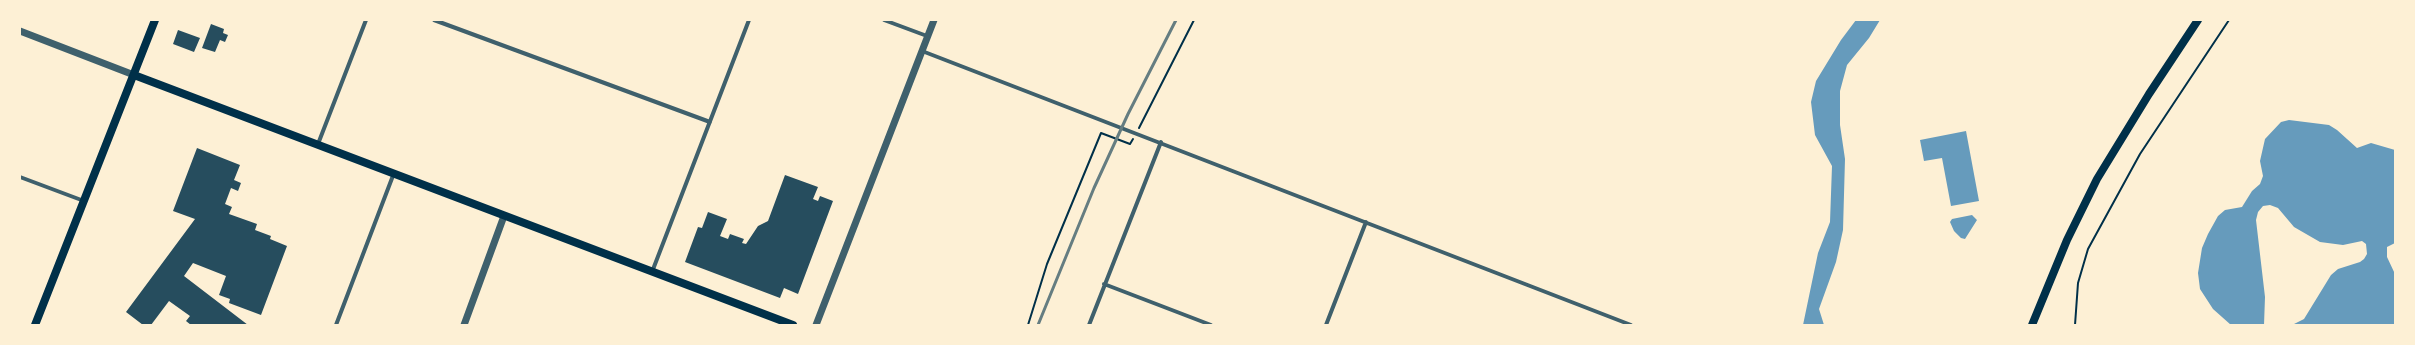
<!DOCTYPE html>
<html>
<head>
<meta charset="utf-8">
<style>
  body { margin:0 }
  #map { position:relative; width:2415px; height:345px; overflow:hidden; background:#fdf0d5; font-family:Rubik,sans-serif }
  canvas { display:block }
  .frame { position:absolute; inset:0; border:21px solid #fdf0d5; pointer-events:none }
</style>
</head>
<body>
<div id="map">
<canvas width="2415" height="345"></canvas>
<div class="frame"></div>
</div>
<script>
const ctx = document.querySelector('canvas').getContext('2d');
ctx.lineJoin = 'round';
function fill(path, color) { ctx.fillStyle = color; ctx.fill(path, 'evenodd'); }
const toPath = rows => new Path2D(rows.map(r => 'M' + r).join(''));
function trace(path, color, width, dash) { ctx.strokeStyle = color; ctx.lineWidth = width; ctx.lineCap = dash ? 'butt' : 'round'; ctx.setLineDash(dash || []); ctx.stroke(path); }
fill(toPath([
  [1856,20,1880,20,1869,38,1847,65,1840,91,1840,125,1845,159,1843,230,1836,262,1819,309,1824,325,1803,325,1818,253,1830,222,1832,166,1815,135,1811,102,1816,81,1841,40],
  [2289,120,2329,125,2337,130,2357,148,2371,143,2395,150,2395,243,2387,247,2387,257,2395,274,2395,325,2292,325,2304,319,2331,275,2338,269,2360,262,2364,259,2367,254,2366,244,2362,241,2343,245,2320,242,2294,227,2278,208,2270,205,2263,206,2258,212,2256,220,2265,297,2264,325,2231,325,2213,309,2200,289,2198,273,2202,248,2208,234,2218,216,2225,210,2242,207,2252,191,2260,184,2263,176,2260,161,2265,139,2281,122],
  [1966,131,1979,201,1951,206,1942,158,1924,161,1920,140],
  [1972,215,1977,220,1965,239,1961,238,1954,231,1950,222,1952,219]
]), '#669bbc');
fill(toPath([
  [211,24,224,29,223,33,228,35,225,42,220,40,215,52,202,48],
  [178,30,200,38,194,52,173,44],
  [197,148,240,165,234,180,241,183,238,191,231,188,225,204,232,207,229,214,257,224,255,230,271,236,270,239,287,246,261,315,229,303,230,299,219,295,226,276,193,263,184,276,248,325,191,325,186,321,190,316,169,301,151,325,143,325,126,312,195,219,173,211],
  [785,175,818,187,813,199,818,201,820,196,833,201,798,294,784,288,780,298,685,262,698,227,702,228,708,212,727,219,720,236,728,239,730,234,744,239,742,243,746,244,758,226,768,221]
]), '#264d5e');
trace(toPath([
  [1139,128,1194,20],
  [1028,325,1047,264,1101,133,1130,144,1133,139],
  [2075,325,2078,283,2088,249,2140,154,2229,20]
]), '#003049', 2);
trace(toPath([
  [434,20,710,122],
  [884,20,927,36],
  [922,51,1631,325],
  [318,144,366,20],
  [20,177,84,201],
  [652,272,749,20],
  [1104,284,1211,325],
  [336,325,394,173],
  [1089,325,1161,142],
  [1326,325,1366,222]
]), '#3f606c', 4);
trace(toPath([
  [20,31,134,75],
  [464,325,504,216],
  [816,325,934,20]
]), '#3f606c', 7);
trace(toPath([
  [134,75,793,325],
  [35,325,155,20],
  [2032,325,2067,240,2097,179,2149,94,2198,20]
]), '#003049', 8);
trace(toPath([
  [1038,325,1094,188,1128,114,1176,20]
]), '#657d81', 3);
</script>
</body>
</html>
